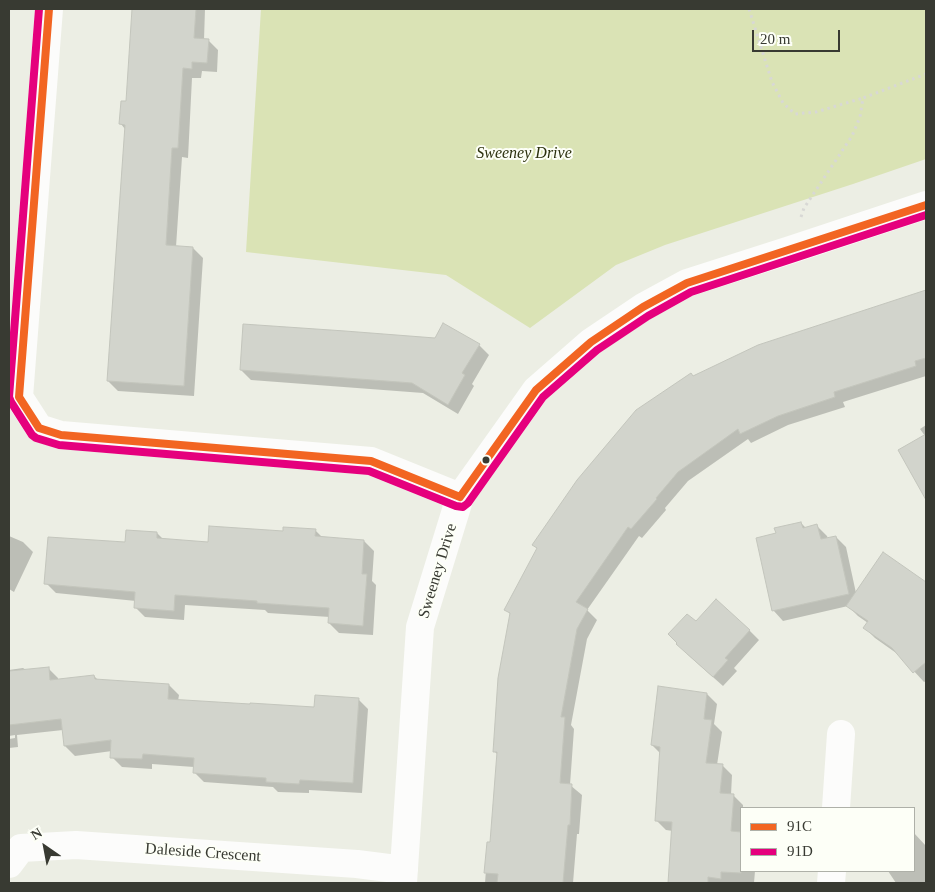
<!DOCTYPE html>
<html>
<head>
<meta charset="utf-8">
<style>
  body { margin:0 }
  #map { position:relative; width:935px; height:892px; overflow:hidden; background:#eceee4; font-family:Georgia,serif }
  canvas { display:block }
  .frame { position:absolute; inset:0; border:10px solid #383a32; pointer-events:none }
  .legend { position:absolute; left:740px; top:807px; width:175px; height:65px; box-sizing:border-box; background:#fdfff7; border:1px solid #aeb0a8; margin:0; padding:6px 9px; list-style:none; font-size:15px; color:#383a32 }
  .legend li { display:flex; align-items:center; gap:10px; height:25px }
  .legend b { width:25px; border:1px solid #aeb0a8 }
  .north { position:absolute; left:20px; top:822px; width:50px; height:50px; -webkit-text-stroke:4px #fdfff7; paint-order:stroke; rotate:327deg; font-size:14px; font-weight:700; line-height:20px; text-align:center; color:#383a32 }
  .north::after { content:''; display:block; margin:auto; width:18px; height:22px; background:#383a32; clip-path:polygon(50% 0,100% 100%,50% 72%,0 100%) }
  .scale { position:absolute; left:752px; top:30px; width:88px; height:22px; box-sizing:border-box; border:2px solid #383a32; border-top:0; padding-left:6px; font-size:15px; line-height:18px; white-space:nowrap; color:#383a32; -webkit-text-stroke:4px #fdfff7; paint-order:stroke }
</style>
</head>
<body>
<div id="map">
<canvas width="935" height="892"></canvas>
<div class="frame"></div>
<ul class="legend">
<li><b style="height:6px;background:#f26522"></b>91C</li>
<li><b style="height:6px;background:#e5007d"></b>91D</li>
</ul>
<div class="north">N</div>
<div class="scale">20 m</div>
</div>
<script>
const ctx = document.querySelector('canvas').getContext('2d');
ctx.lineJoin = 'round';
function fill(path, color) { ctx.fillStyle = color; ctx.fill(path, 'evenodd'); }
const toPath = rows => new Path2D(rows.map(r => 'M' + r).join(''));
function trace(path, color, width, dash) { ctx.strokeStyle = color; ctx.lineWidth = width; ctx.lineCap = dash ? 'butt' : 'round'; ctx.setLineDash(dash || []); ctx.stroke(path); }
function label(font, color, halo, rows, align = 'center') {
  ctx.font = font + ' Georgia,serif'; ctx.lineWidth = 4; ctx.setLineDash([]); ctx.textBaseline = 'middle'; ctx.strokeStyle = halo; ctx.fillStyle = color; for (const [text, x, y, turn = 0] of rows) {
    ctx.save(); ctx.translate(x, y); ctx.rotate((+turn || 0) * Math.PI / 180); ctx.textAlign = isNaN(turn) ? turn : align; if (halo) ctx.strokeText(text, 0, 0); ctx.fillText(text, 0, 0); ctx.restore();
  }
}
fill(toPath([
  [261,9,926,9,926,159,853,184,665,245,616,265,530,328,446,275,246,252]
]), '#dae3b5');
fill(toPath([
  [133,9,205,9,204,40,208,40,218,50,217,72,202,71,201,78,192,78,188,158,182,157,176,247,193,248,203,258,194,396,118,391,108,381,125,129,121,124,127,102],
  [926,291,926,376,843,402,845,407,788,425,751,443,748,439,688,481,665,508,666,510,642,538,639,536,587,610,597,620,587,639,571,725,574,729,570,785,582,795,579,834,577,834,573,883,485,883,488,843,491,843,498,755,494,751,511,615,506,609,538,549,533,545,693,377,759,346],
  [479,345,489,355,472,384,474,386,458,414,423,393,251,380,241,370],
  [926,425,926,485,924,486,925,436,920,429],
  [801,523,806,528,817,526,827,536,828,539,836,537,846,547,856,593,883,554,926,583,926,681,924,682,899,655,875,638,865,628,868,623,858,616,848,606,783,621,773,610,777,534],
  [315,530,322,537,364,541,374,551,372,581,376,585,373,635,339,633,329,623,330,617,268,613,265,610,185,605,184,620,145,617,135,607,136,601,56,593,46,583,126,544,157,533,163,539,209,543,285,532],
  [9,536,23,542,33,552,14,592,9,589],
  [749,630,759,640,734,668,737,671,723,686,687,654],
  [23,668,26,670,48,668,58,678,58,680,94,676,98,680,169,685,179,695,178,701,315,708,358,699,368,709,362,793,309,790,309,793,278,792,273,787,204,782,194,772,194,767,152,764,152,769,122,767,112,757,112,751,75,756,65,746,63,730,17,735,18,747,9,748,9,739,15,738,15,735,9,736,9,670],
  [707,694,717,704,714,724,722,732,717,765,722,765,732,775,731,795,733,795,743,805,743,808,741,808,741,871,755,871,754,883,669,883,673,831,666,830,656,820,661,754,652,745],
  [914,833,926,846,926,883,896,883,888,871,914,871]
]), '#0003');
const building = toPath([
  [132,9,196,9,194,38,209,39,207,63,192,62,192,69,183,68,178,148,172,148,166,245,193,247,184,386,107,381,125,125,119,124,121,101,126,101,132,9],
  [926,290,926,358,915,361,916,366,834,392,835,397,778,416,740,434,738,429,678,472,656,498,657,499,631,529,628,527,576,602,588,609,577,629,561,717,565,717,560,783,572,784,570,825,568,825,563,883,497,883,498,874,484,873,487,842,490,842,497,752,493,752,498,678,510,613,504,610,537,548,532,545,577,480,636,410,691,373,693,376,758,345,926,290],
  [443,323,480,344,462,373,465,375,448,405,412,383,240,370,243,324,345,331,435,338,443,323],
  [926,434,926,500,898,450,926,434],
  [801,522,803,528,817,524,821,539,836,536,849,594,772,611,756,538,776,533,774,528,801,522],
  [209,526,283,531,283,527,316,529,315,536,364,540,362,574,367,574,363,626,328,623,329,608,257,603,257,601,175,595,174,611,134,608,135,592,44,584,48,537,125,542,126,530,157,532,157,538,208,542,209,526],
  [883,552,926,582,926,662,913,673,892,648,863,628,868,621,846,606,883,552],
  [716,599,750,630,725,658,728,660,713,677,676,644,677,643,668,634,687,614,696,621,716,599],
  [49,667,50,680,94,675,95,679,169,684,168,699,250,704,250,703,314,707,315,695,359,698,353,783,300,780,299,784,266,782,266,778,193,773,194,758,143,754,142,759,110,758,111,740,64,746,61,719,9,725,9,671,49,667],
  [658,686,707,693,704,719,712,720,706,763,723,764,720,793,734,794,731,831,741,832,741,873,721,872,721,879,708,877,708,883,668,883,672,822,655,821,660,747,651,745,658,686]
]);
fill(building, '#d2d4cc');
trace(building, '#c3c5bc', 1);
trace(toPath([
  [749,9,772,82,783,103,795,114,816,112,863,98],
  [801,217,804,208,852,136,860,117,863,98,926,74]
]), '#d8d8d5', 3, [2.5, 4]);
trace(toPath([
  [49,9,19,397,39,428,61,435,371,461,460,497],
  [836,808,841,734],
  [9,864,21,848,76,845,357,864,404,870],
  [403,883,420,627,460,497,536,390,591,342,643,307,687,283,790,250,926,205],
  [831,883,832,871]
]), '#fcfcfb', 28);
trace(toPath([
  [49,9,19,397,39,428,61,435,371,461,460,497],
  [460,497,536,390,591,342,643,307,687,283,926,205]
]), '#f26522', 8);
trace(toPath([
  [39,9,9,397,11,402,32,435,36,438,59,445,369,471,456,506,463,507,468,503,543,397,597,350,648,316,691,292,926,215]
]), '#e5007d', 8);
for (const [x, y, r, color] of [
  [486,460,4.5,"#383a32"]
]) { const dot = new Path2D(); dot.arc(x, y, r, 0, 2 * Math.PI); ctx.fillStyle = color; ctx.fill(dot); trace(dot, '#fdfff7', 2); }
label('italic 16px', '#2c310e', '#fdfff7', [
  ["Sweeney Drive",524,154]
]);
label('16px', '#383a32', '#fdfff7', [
  ["Sweeney Drive",438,571,-73],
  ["Daleside Crescent",203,853,4]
]);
</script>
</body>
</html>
